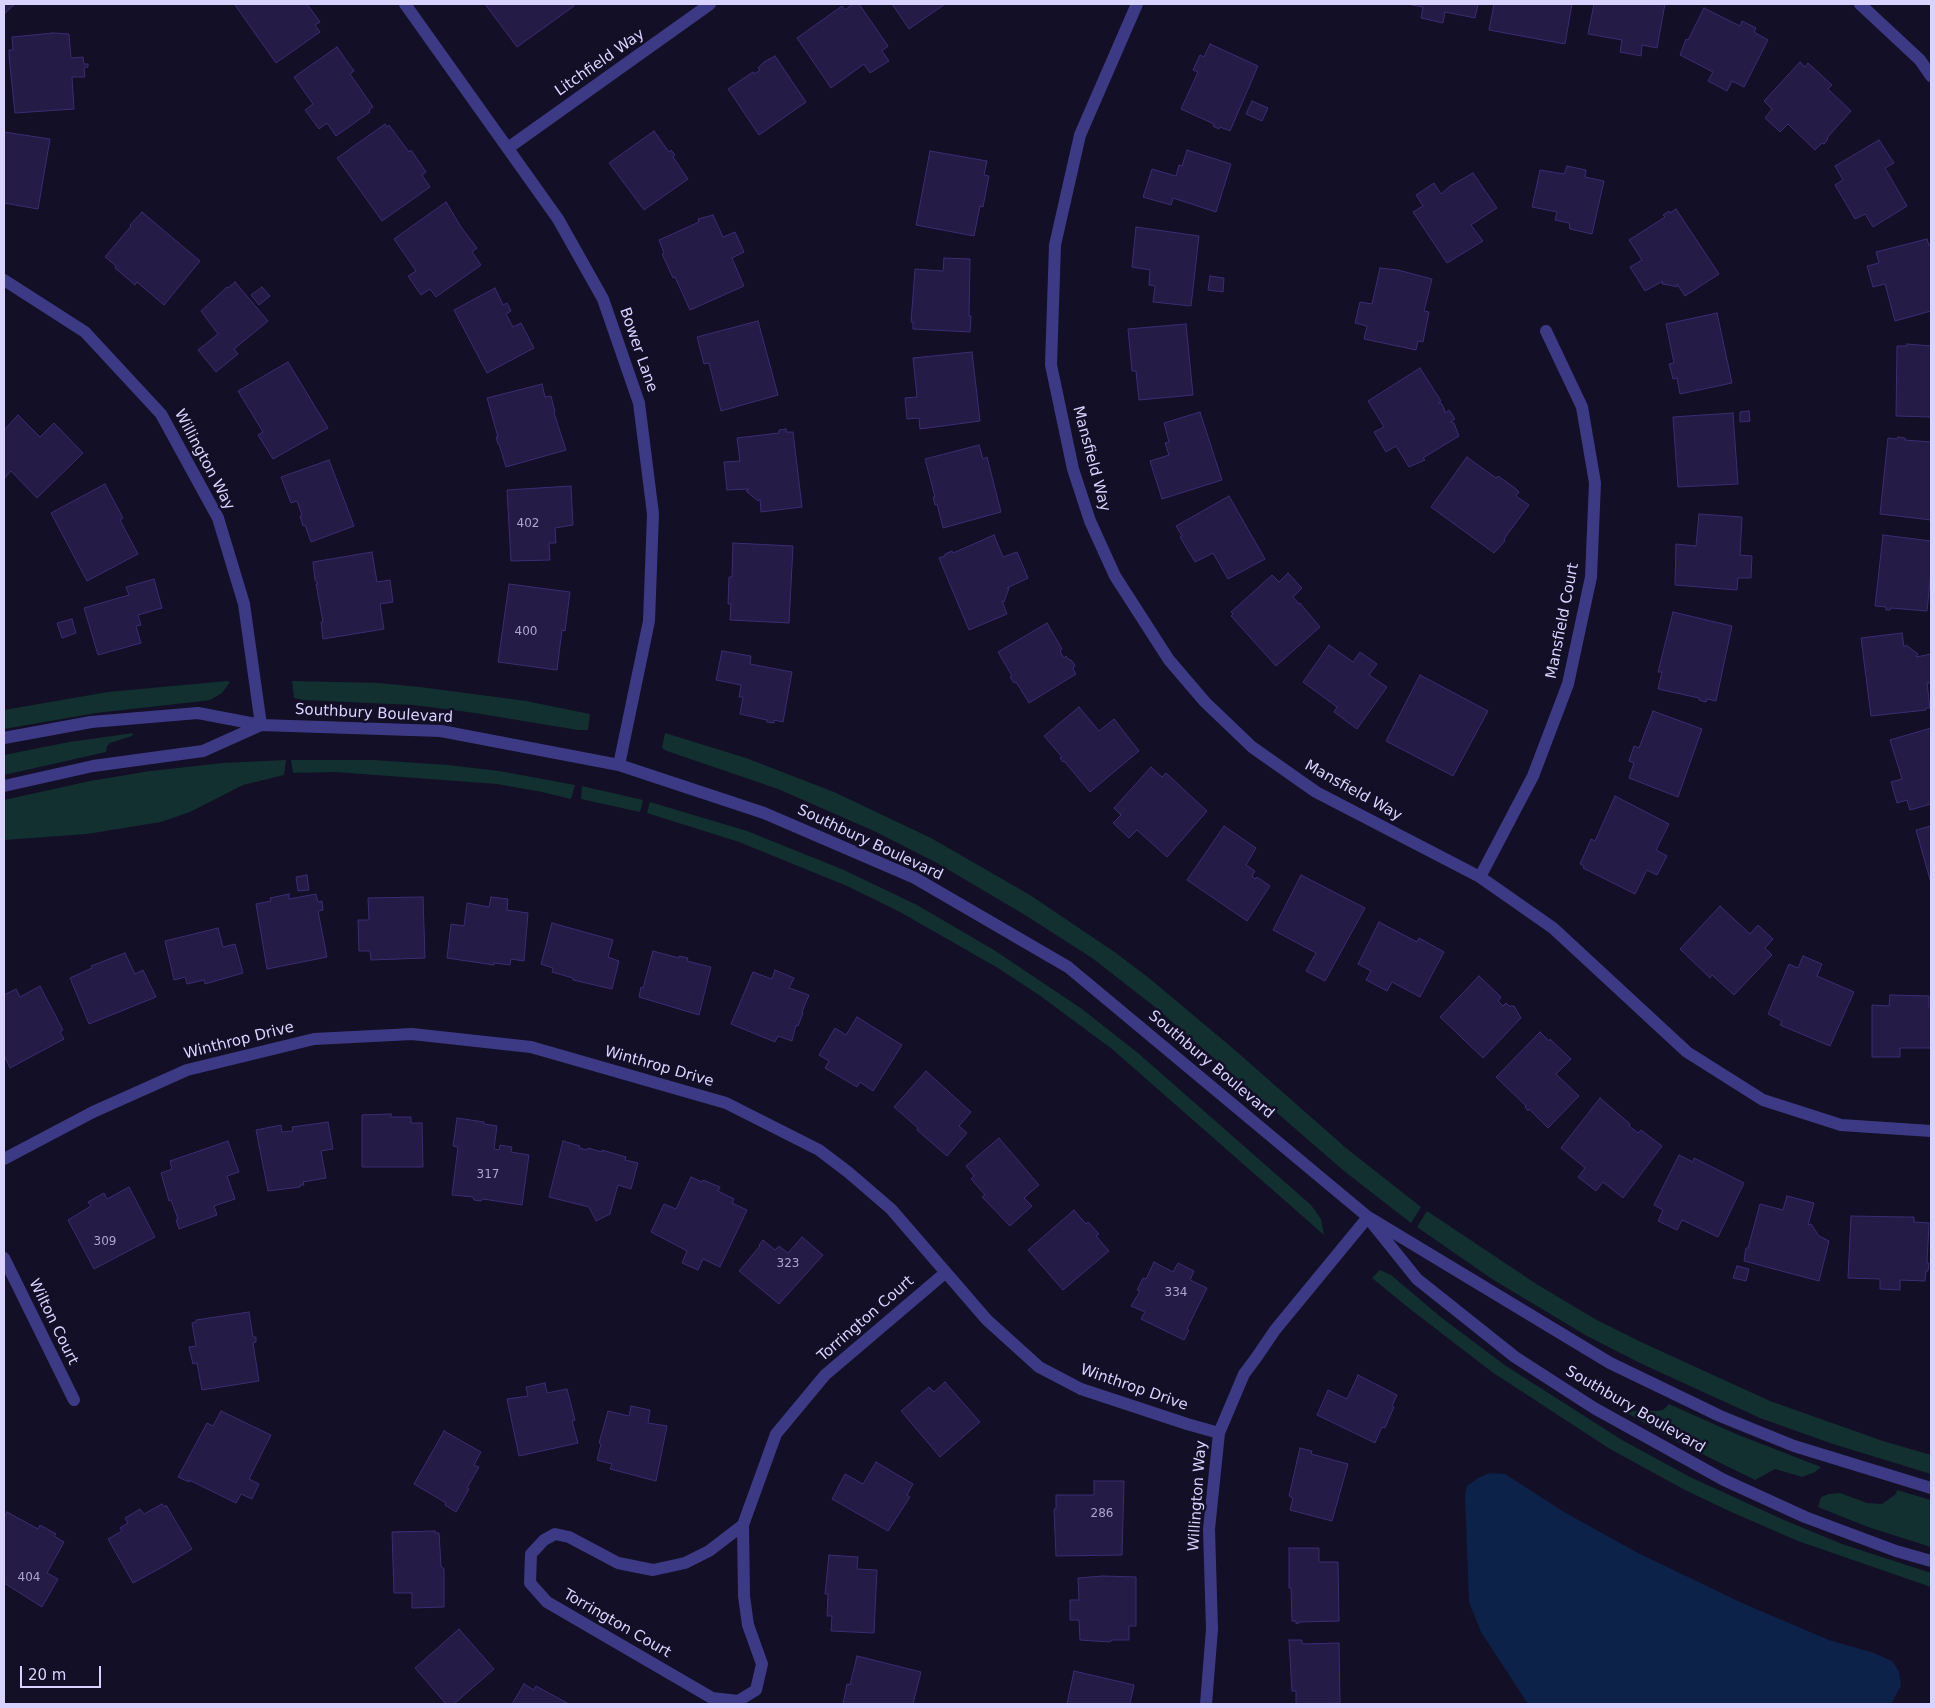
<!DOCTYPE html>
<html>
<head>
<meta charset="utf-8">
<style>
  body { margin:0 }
  #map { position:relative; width:1935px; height:1708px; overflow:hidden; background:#130f26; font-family:"DejaVu Sans",sans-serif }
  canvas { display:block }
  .frame { position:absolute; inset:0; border:5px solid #d9d4ff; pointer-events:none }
  .scale { position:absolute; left:20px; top:1666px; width:81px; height:22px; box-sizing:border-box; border:2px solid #d9d4ff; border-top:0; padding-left:6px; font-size:15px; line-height:18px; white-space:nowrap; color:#d9d4ff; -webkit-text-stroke:4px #130f26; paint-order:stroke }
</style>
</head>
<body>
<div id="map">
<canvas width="1935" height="1708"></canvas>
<div class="frame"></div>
<div class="scale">20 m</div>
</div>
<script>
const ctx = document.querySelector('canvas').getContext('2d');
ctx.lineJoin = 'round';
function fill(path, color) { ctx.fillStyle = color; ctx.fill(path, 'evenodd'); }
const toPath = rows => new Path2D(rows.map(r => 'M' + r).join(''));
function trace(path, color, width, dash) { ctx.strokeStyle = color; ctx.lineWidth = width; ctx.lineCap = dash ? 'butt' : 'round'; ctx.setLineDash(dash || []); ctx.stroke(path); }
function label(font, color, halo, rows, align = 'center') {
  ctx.font = font + ' "DejaVu Sans",sans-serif'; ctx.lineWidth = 5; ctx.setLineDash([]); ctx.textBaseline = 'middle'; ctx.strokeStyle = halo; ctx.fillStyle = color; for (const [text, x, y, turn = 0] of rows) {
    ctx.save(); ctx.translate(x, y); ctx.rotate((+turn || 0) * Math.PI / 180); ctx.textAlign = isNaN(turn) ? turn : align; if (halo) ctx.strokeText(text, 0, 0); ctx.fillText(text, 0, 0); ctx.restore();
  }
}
fill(toPath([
  [227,681,230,682,222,693,210,700,203,701,96,713,4,729,4,710,108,692],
  [292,681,379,683,420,687,526,701,590,714,588,730,578,730,475,713,414,705,303,700,294,698],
  [133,733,132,736,110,743,107,746,106,752,4,775,4,755,69,742],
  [665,733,746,758,834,792,931,838,1030,895,1116,953,1149,978,1236,1051,1346,1148,1421,1207,1411,1223,1344,1171,1155,1007,1092,958,1025,915,937,863,874,831,778,789,667,751,662,748],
  [286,760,284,775,243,785,190,812,161,822,87,834,4,840,4,800,90,781,150,771,223,763],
  [291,760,373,760,448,765,499,771,575,785,571,799,542,792,497,784,335,772,293,773],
  [582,786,643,800,640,812,581,799],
  [650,802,747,831,844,870,917,905,994,950,1082,1009,1138,1053,1311,1205,1321,1219,1324,1235,1112,1049,1039,995,998,968,900,912,847,886,739,842,647,813],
  [1427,1211,1538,1285,1595,1319,1641,1342,1770,1401,1883,1441,1931,1455,1931,1474,1833,1444,1760,1418,1642,1364,1587,1336,1492,1279,1417,1227],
  [1380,1270,1391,1275,1442,1318,1506,1366,1622,1440,1690,1477,1784,1520,1842,1544,1931,1573,1931,1587,1798,1541,1729,1511,1685,1490,1610,1449,1492,1372,1410,1309,1372,1278],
  [1669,1404,1736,1434,1821,1467,1815,1472,1802,1477,1775,1469,1755,1480,1678,1442,1625,1412,1640,1410,1658,1411,1663,1410],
  [1897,1490,1931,1500,1931,1547,1868,1527,1818,1507,1821,1497,1829,1494,1840,1493,1867,1503,1882,1504,1896,1494]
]), '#12302f');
fill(toPath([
  [1490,1473,1505,1474,1564,1512,1638,1553,1742,1603,1829,1640,1874,1653,1892,1661,1899,1671,1901,1686,1891,1704,1528,1704,1481,1632,1469,1602,1465,1494,1467,1486,1478,1478]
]), '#0c2248');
const building = toPath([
  [4,4,15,4,4,14,4,4],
  [237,4,307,4,320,22,315,25,320,32,276,63,235,5,237,4],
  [485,4,573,4,574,6,517,47,485,4],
  [853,4,859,4,888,46,882,51,889,61,870,73,864,64,831,88,797,38,842,6,845,10,853,4],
  [892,4,945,4,909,29,892,4],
  [1407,4,1478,4,1475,18,1445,12,1443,23,1421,18,1423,7,1407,4],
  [1494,4,1572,4,1565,44,1489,30,1494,4],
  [1594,4,1665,4,1657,48,1642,45,1641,56,1620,52,1622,40,1588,34,1594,4],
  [1704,8,1740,26,1742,21,1756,28,1754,32,1768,40,1744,87,1732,81,1727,91,1708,81,1713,72,1680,55,1686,39,1688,40,1704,8],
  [53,33,69,34,71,58,83,57,84,64,88,64,88,67,84,68,85,77,72,77,74,109,15,113,9,56,9,50,13,50,12,37,53,33],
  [1210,44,1258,66,1230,131,1220,127,1219,129,1213,126,1214,124,1181,109,1198,72,1193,70,1200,55,1204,57,1210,44],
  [337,47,354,71,350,74,373,107,369,110,370,112,336,136,327,123,319,129,305,110,313,104,294,77,337,47],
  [775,56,806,102,759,135,728,89,753,72,754,74,760,70,758,68,764,62,775,56],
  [1800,62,1805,67,1808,63,1832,85,1828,89,1851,111,1827,138,1828,139,1824,144,1822,143,1815,150,1788,124,1780,132,1765,118,1772,109,1764,101,1800,62],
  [1252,101,1268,108,1262,121,1246,114,1252,101],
  [385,124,387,127,389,125,409,152,411,150,426,172,422,175,430,187,382,221,337,158,385,124],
  [654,131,669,152,671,150,675,155,673,157,688,179,644,210,609,163,654,131],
  [4,132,50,139,38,209,4,203,4,132],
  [1879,140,1894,163,1885,168,1907,206,1873,227,1865,214,1855,219,1835,185,1843,180,1835,166,1879,140],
  [1187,150,1231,164,1216,212,1173,198,1171,205,1143,197,1152,169,1176,176,1179,165,1182,166,1187,150],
  [930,151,987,161,984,175,989,176,983,207,980,206,974,236,916,225,930,151],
  [1567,166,1586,170,1585,177,1604,181,1592,234,1570,229,1569,223,1555,220,1557,212,1532,207,1540,170,1564,174,1567,166],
  [1473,173,1497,208,1471,225,1483,241,1447,263,1413,212,1423,206,1416,195,1434,183,1441,194,1450,186,1473,173],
  [446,202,461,227,477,248,472,252,481,265,436,297,430,289,421,295,408,276,416,271,394,239,446,202],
  [1676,209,1719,274,1685,296,1677,284,1677,287,1669,285,1662,284,1663,281,1645,291,1630,267,1642,260,1629,240,1665,217,1663,215,1669,211,1670,213,1676,209],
  [142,212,200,261,164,305,137,282,135,285,115,268,116,266,105,257,131,226,130,225,142,212],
  [713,215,723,237,735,232,744,252,732,258,744,286,690,310,675,277,673,278,662,254,664,253,659,240,699,222,698,219,713,215],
  [1136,227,1199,236,1191,306,1153,302,1155,286,1149,285,1150,270,1132,267,1136,227],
  [1927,239,1929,245,1931,245,1931,311,1895,321,1885,284,1873,287,1867,266,1879,263,1876,252,1927,239],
  [944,258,970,259,969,316,971,316,970,332,913,329,913,322,911,322,915,269,943,271,944,258],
  [1380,268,1398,270,1432,279,1424,311,1429,312,1423,342,1418,341,1416,350,1364,339,1367,326,1355,323,1360,302,1372,304,1380,268],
  [1210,276,1224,278,1223,292,1208,290,1210,276],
  [235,282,268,321,234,349,238,354,216,372,198,350,218,334,201,311,227,287,228,288,235,282],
  [262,287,270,296,259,305,251,295,262,287],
  [495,288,503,305,507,303,511,311,506,314,513,327,521,323,534,348,487,373,454,310,495,288],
  [1717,313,1732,383,1680,394,1677,378,1673,379,1671,371,1669,364,1674,363,1666,324,1717,313],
  [758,321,778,395,721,411,709,363,704,364,697,337,758,321],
  [1186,324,1193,395,1139,400,1136,371,1132,371,1128,329,1186,324],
  [1907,344,1931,346,1931,417,1896,416,1897,346,1907,346,1907,344],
  [972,352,980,421,920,429,919,418,907,419,905,398,917,397,913,358,972,352],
  [288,362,328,428,273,459,258,435,263,432,238,391,288,362],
  [1420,368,1441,401,1438,403,1441,403,1444,408,1445,413,1449,410,1455,419,1450,422,1454,423,1459,436,1423,458,1425,460,1409,467,1396,446,1386,452,1374,432,1384,427,1368,401,1420,368],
  [542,384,545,397,551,396,555,412,554,413,566,450,506,467,499,444,498,444,496,437,498,437,487,398,542,384],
  [1749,411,1750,421,1740,422,1740,412,1749,411],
  [1200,412,1222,480,1162,499,1150,461,1169,455,1165,443,1169,442,1164,423,1200,412],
  [1733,413,1738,484,1678,487,1673,417,1733,413],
  [18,415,40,437,54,423,83,453,37,498,11,471,4,479,4,430,18,415],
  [786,429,786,432,793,432,802,507,761,512,760,499,758,501,746,491,749,489,727,490,724,462,740,461,737,438,779,433,779,430,786,429],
  [1898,437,1905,438,1905,440,1931,442,1931,520,1880,514,1888,438,1897,439,1898,437],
  [979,445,983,459,987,457,1001,512,943,528,937,504,935,505,933,497,935,497,925,459,979,445],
  [1467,457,1496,478,1498,476,1515,488,1519,492,1516,496,1529,505,1504,539,1505,541,1494,553,1431,507,1467,457],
  [329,460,354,526,311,542,305,525,303,526,300,516,302,515,297,501,291,503,281,477,329,460],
  [105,484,123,518,120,520,138,554,87,581,51,513,105,484],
  [571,486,573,525,555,528,556,543,549,543,550,560,511,561,507,490,571,486],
  [1229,496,1265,559,1228,579,1213,553,1195,562,1180,537,1182,536,1176,526,1229,496],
  [1699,514,1742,517,1740,555,1752,556,1751,578,1738,578,1737,590,1675,585,1676,544,1696,546,1699,514],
  [994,535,1003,557,1017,552,1028,578,1007,588,1009,588,1004,602,1002,601,1007,614,969,630,939,558,945,556,945,554,952,551,953,553,994,535],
  [1883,535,1931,541,1931,572,1927,611,1891,608,1890,610,1886,610,1886,607,1875,606,1883,535],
  [733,543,793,546,789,623,730,620,731,604,728,604,729,577,732,577,733,543],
  [372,552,377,582,390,580,393,602,380,604,384,629,323,639,321,622,323,622,316,584,318,584,315,580,313,562,372,552],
  [1288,573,1302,588,1293,597,1299,604,1300,603,1320,627,1276,666,1231,616,1233,614,1231,612,1272,575,1279,582,1288,573],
  [154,579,162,608,138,615,141,625,136,626,141,643,98,655,84,608,129,595,126,587,154,579],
  [509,584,570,592,565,631,562,630,557,670,498,662,509,584],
  [1673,612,1732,626,1716,701,1707,699,1706,702,1699,700,1699,698,1658,689,1662,672,1658,672,1673,612],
  [72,619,76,633,62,638,57,623,72,619],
  [1047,623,1062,649,1060,651,1062,655,1064,658,1066,656,1068,659,1071,660,1075,665,1073,669,1076,674,1029,703,1016,682,1014,683,1010,677,1012,676,998,652,1047,623],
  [1902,633,1904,647,1906,645,1918,654,1916,657,1931,654,1931,683,1927,683,1930,708,1926,708,1926,710,1871,716,1861,638,1902,633],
  [1329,645,1353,662,1360,652,1377,664,1369,675,1387,687,1357,729,1334,712,1337,707,1303,682,1329,645],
  [722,651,751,656,750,664,792,672,783,722,774,720,774,723,767,722,767,720,740,714,743,697,739,697,741,685,716,680,722,651],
  [1420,675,1488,711,1453,776,1386,741,1420,675],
  [1079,707,1099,731,1114,719,1139,751,1090,792,1064,761,1063,762,1060,758,1062,757,1044,736,1079,707],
  [1653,711,1702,729,1678,797,1629,778,1634,763,1629,761,1634,746,1639,748,1653,711],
  [1931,728,1931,804,1910,810,1907,800,1897,803,1891,782,1902,779,1890,740,1931,728],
  [1151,767,1162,777,1166,773,1207,811,1167,857,1137,830,1129,838,1113,823,1121,815,1114,808,1151,767],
  [1615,796,1669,824,1656,850,1667,856,1657,875,1647,870,1635,894,1583,868,1584,866,1580,864,1591,839,1595,841,1615,796],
  [1224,826,1256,848,1246,865,1255,871,1252,876,1255,879,1257,877,1270,886,1247,921,1187,880,1224,826],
  [1931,826,1931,883,1916,830,1931,826],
  [307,875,309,890,298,891,296,877,307,875],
  [1301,875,1365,908,1325,981,1306,971,1316,953,1273,930,1301,875],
  [289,894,289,899,316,894,318,902,322,901,323,910,318,911,327,957,267,969,256,904,271,901,270,898,289,894],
  [423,897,425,958,371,960,370,951,359,951,358,920,369,920,368,898,423,897],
  [491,897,508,899,507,910,528,913,524,961,511,959,510,965,494,963,494,965,447,958,451,924,464,926,467,903,489,907,491,897],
  [1720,906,1750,934,1758,925,1773,939,1765,948,1772,955,1734,995,1712,975,1710,978,1680,949,1720,906],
  [1379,922,1417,942,1419,938,1444,952,1420,997,1392,982,1387,991,1366,980,1371,971,1358,964,1379,922],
  [552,923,613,940,608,957,619,961,612,989,573,980,573,978,552,972,553,968,541,964,552,923],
  [218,928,223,947,235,944,243,973,205,984,204,980,187,984,185,977,174,980,165,941,218,928],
  [653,951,679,958,679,956,688,958,687,961,711,967,699,1015,639,997,641,987,643,988,653,951],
  [125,953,135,974,143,970,156,997,89,1024,70,978,92,968,91,966,125,953],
  [1803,956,1822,964,1817,976,1854,992,1830,1046,1780,1025,1782,1021,1768,1014,1789,964,1798,968,1803,956],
  [775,970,794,978,789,988,809,995,802,1012,803,1013,798,1026,796,1025,792,1041,778,1036,775,1042,731,1024,753,972,772,979,775,970],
  [1479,976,1501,997,1498,1001,1503,1006,1506,1003,1509,1006,1514,1006,1521,1018,1483,1058,1440,1017,1479,976],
  [40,986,63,1030,60,1032,64,1039,10,1068,4,1055,4,995,16,989,20,997,40,986],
  [1890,995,1929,996,1929,1007,1931,1007,1931,1048,1900,1048,1900,1057,1872,1057,1872,1005,1889,1006,1890,995],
  [857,1017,902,1045,873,1091,860,1082,857,1087,825,1068,829,1061,819,1055,835,1028,846,1035,857,1017],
  [1540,1032,1549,1041,1550,1039,1571,1059,1556,1074,1579,1096,1548,1128,1529,1109,1528,1111,1525,1107,1526,1106,1496,1077,1540,1032],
  [926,1071,971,1112,959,1126,967,1133,947,1156,917,1130,918,1128,894,1107,926,1071],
  [1600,1098,1630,1124,1629,1126,1638,1133,1641,1130,1662,1146,1623,1198,1603,1182,1596,1191,1578,1177,1585,1168,1561,1148,1600,1098],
  [391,1114,391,1117,411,1117,411,1123,422,1123,423,1167,362,1167,362,1115,391,1114],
  [457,1118,484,1122,484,1124,497,1126,494,1149,499,1150,500,1145,512,1147,511,1152,529,1155,522,1205,483,1199,481,1201,474,1200,473,1197,452,1195,458,1147,453,1146,457,1118],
  [328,1122,333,1149,321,1151,326,1178,303,1182,304,1185,300,1185,300,1187,268,1191,256,1130,281,1125,282,1132,293,1131,292,1127,328,1122],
  [999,1138,1039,1185,1024,1198,1032,1206,1010,1226,982,1197,985,1195,971,1179,974,1176,966,1166,999,1138],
  [228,1141,239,1172,227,1176,235,1199,214,1206,217,1215,179,1229,176,1220,178,1219,171,1200,169,1201,161,1173,172,1169,170,1161,228,1141],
  [563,1141,580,1146,579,1148,587,1150,588,1148,602,1152,602,1150,626,1157,625,1160,638,1163,631,1189,618,1185,610,1214,596,1221,589,1207,549,1197,563,1141],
  [1679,1155,1693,1162,1694,1158,1744,1183,1718,1237,1682,1220,1677,1230,1658,1221,1663,1210,1654,1205,1679,1155],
  [691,1177,702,1182,703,1180,720,1187,718,1191,734,1199,732,1203,747,1210,720,1267,703,1259,698,1270,682,1263,687,1251,651,1232,664,1204,676,1209,691,1177],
  [129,1187,155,1237,94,1269,68,1220,91,1206,88,1202,104,1193,107,1199,129,1187],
  [1787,1196,1814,1203,1808,1225,1811,1224,1819,1236,1829,1241,1819,1281,1744,1261,1745,1254,1746,1248,1748,1248,1760,1204,1783,1210,1787,1196],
  [1074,1210,1086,1224,1088,1222,1099,1234,1096,1236,1109,1251,1063,1290,1028,1250,1074,1210],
  [1851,1216,1906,1217,1914,1217,1914,1222,1929,1223,1927,1263,1929,1263,1928,1271,1926,1271,1925,1281,1900,1280,1900,1290,1880,1289,1880,1279,1848,1278,1851,1216],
  [802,1237,823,1255,779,1304,739,1271,760,1246,759,1245,763,1240,775,1250,779,1246,788,1253,802,1237],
  [1154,1262,1173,1272,1178,1263,1194,1271,1190,1280,1207,1288,1187,1329,1189,1330,1184,1340,1141,1319,1145,1312,1131,1306,1140,1291,1137,1290,1143,1278,1146,1279,1154,1262],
  [1737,1266,1749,1269,1746,1281,1733,1278,1737,1266],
  [249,1312,253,1337,256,1337,256,1342,253,1343,259,1381,202,1390,197,1363,193,1364,189,1347,196,1346,192,1323,196,1322,196,1320,249,1312],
  [1358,1375,1397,1395,1392,1406,1394,1407,1385,1428,1382,1427,1375,1443,1317,1415,1328,1390,1347,1399,1358,1375],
  [945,1382,980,1422,940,1457,901,1411,929,1387,934,1392,945,1382],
  [545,1383,547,1393,567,1389,575,1420,572,1421,578,1443,519,1456,507,1399,528,1396,526,1387,545,1383],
  [631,1406,650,1410,648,1423,667,1426,656,1481,610,1469,612,1464,597,1460,601,1444,599,1443,608,1411,629,1416,631,1406],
  [221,1411,271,1435,249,1479,259,1484,252,1499,241,1494,236,1503,189,1480,189,1482,178,1477,207,1423,213,1426,221,1411],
  [444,1431,481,1452,474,1465,479,1467,467,1488,469,1489,456,1512,445,1505,446,1503,414,1484,444,1431],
  [1300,1448,1312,1451,1311,1454,1348,1464,1332,1521,1290,1510,1293,1498,1289,1496,1300,1448],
  [876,1462,913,1484,907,1495,910,1497,888,1531,832,1499,845,1474,863,1484,876,1462],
  [1094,1481,1124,1481,1122,1555,1056,1556,1054,1509,1056,1509,1056,1495,1094,1495,1094,1481],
  [162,1504,164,1507,166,1505,192,1549,166,1565,133,1583,108,1539,122,1531,120,1528,128,1523,125,1518,140,1509,144,1514,162,1504],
  [7,1512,38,1529,40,1525,56,1534,54,1536,64,1542,47,1573,58,1579,42,1607,4,1583,4,1518,7,1512],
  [435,1531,435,1533,439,1533,441,1566,444,1569,444,1607,412,1608,412,1593,394,1593,392,1532,435,1531],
  [1289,1548,1319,1548,1319,1562,1338,1562,1339,1621,1301,1622,1296,1624,1296,1621,1292,1621,1291,1588,1289,1588,1289,1548],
  [829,1555,858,1557,857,1569,877,1570,874,1633,831,1631,832,1616,827,1616,828,1594,825,1594,829,1555],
  [1103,1576,1136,1577,1136,1626,1129,1626,1129,1640,1112,1640,1110,1642,1080,1640,1079,1620,1070,1620,1070,1600,1079,1600,1078,1578,1103,1576],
  [459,1629,494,1669,454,1704,446,1704,415,1668,459,1629],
  [1289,1640,1302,1640,1302,1644,1339,1643,1340,1703,1296,1704,1296,1691,1292,1691,1289,1640],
  [857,1656,921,1672,913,1704,843,1704,847,1684,850,1685,857,1656],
  [1074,1671,1134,1685,1130,1704,1067,1704,1074,1671],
  [524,1684,534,1690,536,1686,569,1704,512,1704,524,1684]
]);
fill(building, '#241b47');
trace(building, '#3b2d73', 1);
trace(toPath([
  [405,4,558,219,603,299,639,403,653,514,649,621,619,765],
  [1137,4,1080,135,1055,245,1051,365,1073,469,1090,521,1115,576,1169,660,1205,702,1252,747,1316,792,1480,877,1553,928,1687,1052,1763,1100,1841,1125,1931,1131],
  [1860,4,1920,60,1931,76],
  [508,148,710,4],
  [4,280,85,332,161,414,218,518,244,604,261,725],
  [4,738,91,722,198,713,261,725,441,731,619,765,764,813,915,878,1068,967,1368,1217,1610,1363,1720,1416,1794,1446,1931,1488],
  [4,786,93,766,203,751,261,725],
  [1480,877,1533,776,1568,684,1591,577,1595,483,1582,407,1546,331],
  [4,1159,93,1112,187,1070,314,1039,412,1034,531,1047,726,1103,819,1150,848,1172,891,1209,987,1320,1039,1367,1081,1389,1187,1424,1219,1433],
  [1372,1223,1417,1279,1515,1357,1594,1408,1724,1480,1805,1517,1896,1551,1931,1561],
  [4,1258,74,1400],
  [743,1525,709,1551,685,1563,653,1570,618,1563,569,1537,555,1534,544,1540,531,1554,530,1583,547,1602,712,1698,738,1701,756,1690,762,1664,748,1625,744,1596,743,1525,776,1434,825,1375,945,1273],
  [1206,1704,1212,1629,1209,1529,1219,1433,1244,1374,1256,1358,1275,1330,1368,1217]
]), '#3d3a85', 12);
label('12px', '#aca6d1', null, [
  ["402",528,524],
  ["400",526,632],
  ["317",488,1175],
  ["309",105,1242],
  ["323",788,1264],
  ["334",1176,1293],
  ["286",1102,1514],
  ["404",29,1578]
]);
label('15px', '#d9d4ff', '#130f26', [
  ["Litchfield Way",600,63,-35],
  ["Bower Lane",638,350,71],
  ["Mansfield Way",1091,459,75],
  ["Willington Way",204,460,62],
  ["Mansfield Court",1563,621,-79],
  ["Southbury Boulevard",374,714,3],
  ["Mansfield Way",1353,791,29],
  ["Southbury Boulevard",870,843,25],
  ["Winthrop Drive",239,1041,-14],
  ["Southbury Boulevard",1211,1065,40],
  ["Winthrop Drive",659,1067,16],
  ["Torrington Court",866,1319,-41],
  ["Wilton Court",53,1322,64],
  ["Winthrop Drive",1134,1388,19],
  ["Southbury Boulevard",1635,1410,30],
  ["Willington Way",1198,1496,-86],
  ["Torrington Court",617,1624,30]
]);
</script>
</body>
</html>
